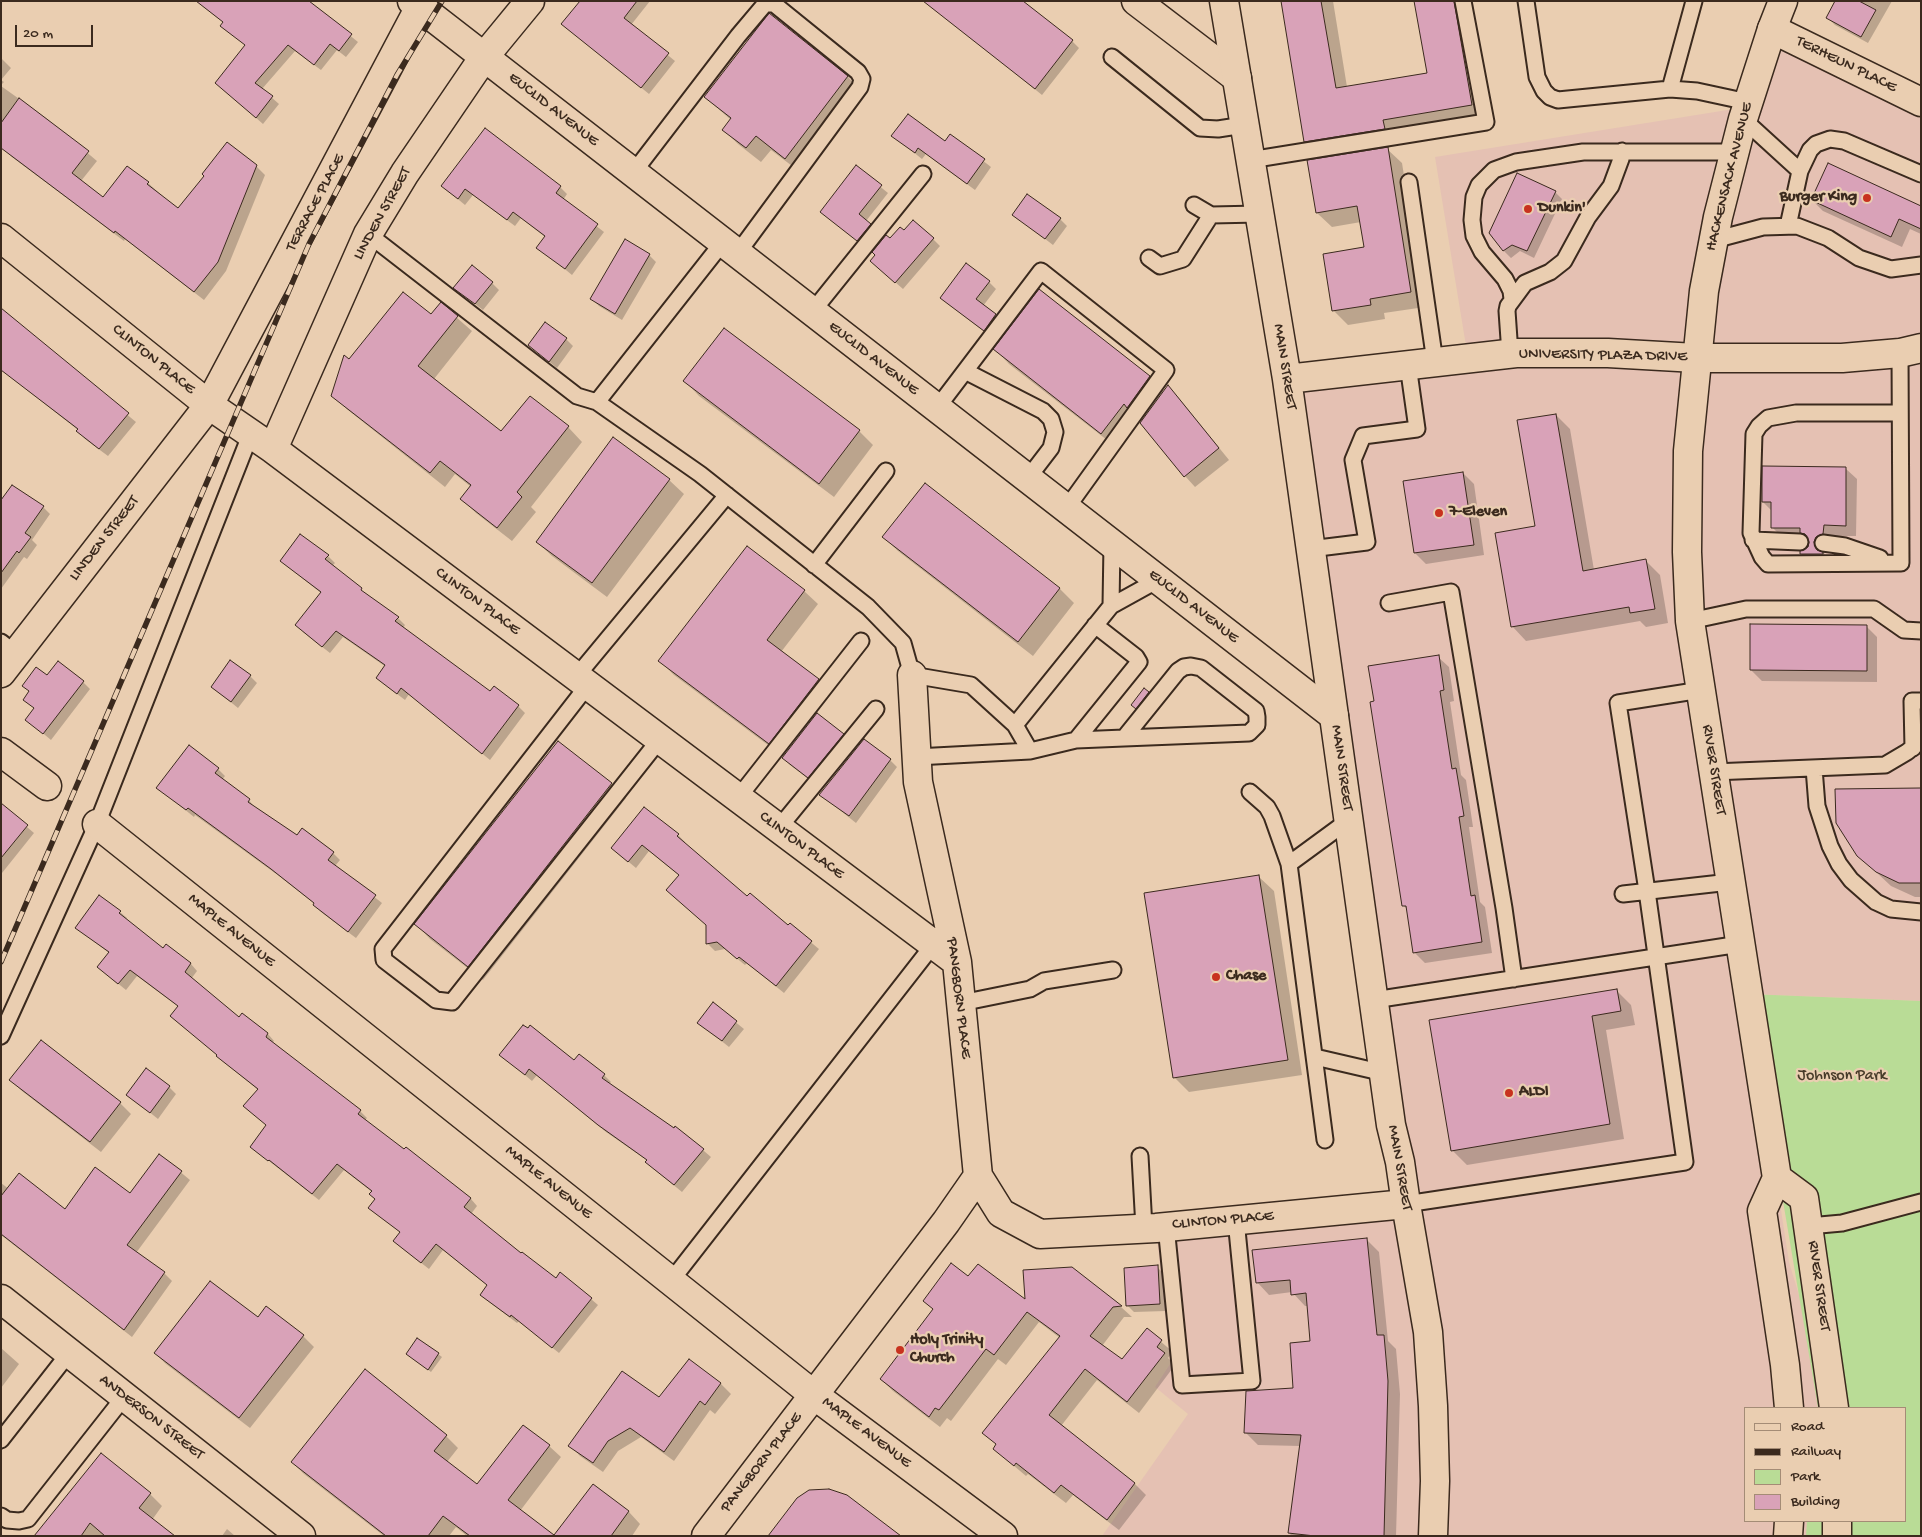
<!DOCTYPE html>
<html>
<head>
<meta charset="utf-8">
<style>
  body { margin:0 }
  #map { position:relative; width:1922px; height:1537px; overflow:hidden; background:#eaceb1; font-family:"Gochi Hand",sans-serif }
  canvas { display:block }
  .frame { position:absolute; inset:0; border:2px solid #3b2a1e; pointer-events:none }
  .legend { position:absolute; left:1744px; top:1407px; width:162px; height:115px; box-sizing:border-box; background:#eaceb1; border:1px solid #a48c76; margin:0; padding:6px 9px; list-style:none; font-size:15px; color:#3b2a1e }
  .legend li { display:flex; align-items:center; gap:10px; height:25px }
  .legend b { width:25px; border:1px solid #a48c76 }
  .scale { position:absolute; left:15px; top:25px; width:78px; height:22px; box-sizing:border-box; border:2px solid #3b2a1e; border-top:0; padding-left:6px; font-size:15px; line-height:18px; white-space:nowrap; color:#3b2a1e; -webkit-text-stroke:4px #eaceb1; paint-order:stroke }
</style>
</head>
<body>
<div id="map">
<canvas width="1922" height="1537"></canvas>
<div class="frame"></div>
<ul class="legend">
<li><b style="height:6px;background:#eaceb1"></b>Road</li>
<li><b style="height:6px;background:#3b2a1e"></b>Railway</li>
<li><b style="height:14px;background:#b9dc96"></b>Park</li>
<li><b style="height:14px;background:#d9a2b8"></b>Building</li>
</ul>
<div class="scale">20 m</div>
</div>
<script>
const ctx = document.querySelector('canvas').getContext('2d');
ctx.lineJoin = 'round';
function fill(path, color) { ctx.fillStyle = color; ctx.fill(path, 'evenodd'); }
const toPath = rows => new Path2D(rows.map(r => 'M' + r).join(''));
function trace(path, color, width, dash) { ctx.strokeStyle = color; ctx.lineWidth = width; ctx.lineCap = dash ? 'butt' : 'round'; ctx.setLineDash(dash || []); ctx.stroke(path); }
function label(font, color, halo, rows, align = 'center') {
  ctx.font = font + ' "Gochi Hand",sans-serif'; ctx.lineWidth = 4.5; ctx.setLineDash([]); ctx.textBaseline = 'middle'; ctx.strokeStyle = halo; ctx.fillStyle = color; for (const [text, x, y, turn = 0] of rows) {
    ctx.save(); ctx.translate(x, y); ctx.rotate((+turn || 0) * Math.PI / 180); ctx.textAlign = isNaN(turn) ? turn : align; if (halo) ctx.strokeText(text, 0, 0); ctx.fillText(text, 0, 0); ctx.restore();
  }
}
fill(toPath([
  [1772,29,1921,102,1921,1001,1748,994,1789,1262,1805,1315,1818,1408,1746,1408,1746,1521,1814,1521,1813,1536,1102,1536,1188,1414,1155,1387,1170,1364,1156,1228,1405,1204,1287,379,1468,358,1435,157,1746,107]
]), '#e5c1b3');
fill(toPath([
  [1748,994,1921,1001,1921,1536,1806,1536,1807,1521,1906,1521,1906,1408,1818,1408]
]), '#b9dc96');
fill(toPath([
  [196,1,294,1,322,13,358,42,346,57,337,50,321,70,295,51,262,89,279,104,263,124,223,89,246,45,224,23],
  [582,1,650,1,631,25,675,61,649,94,570,30],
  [1282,1,1333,1,1347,87,1428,74,1416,1,1466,1,1485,119,1320,156,1306,141],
  [1837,1,1892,1,1868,43,1835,25,1828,18],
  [770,15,848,77,862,92,800,172,771,150,761,162,738,144,724,130,731,120,705,97],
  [1072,41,1079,48,1042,95,1010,69],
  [1,58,11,68,1,80,4,82,1,85],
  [1,86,46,118,97,161,81,181,104,199,148,183,178,210,256,166,265,175,226,271,204,300,125,239,124,241,12,157,2,147],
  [893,136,946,142,951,136,991,167,975,190,926,154,922,159],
  [1387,149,1402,163,1425,307,1384,313,1385,319,1348,325,1333,310,1365,249,1361,222,1332,227,1317,213],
  [856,167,888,193,866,221,877,232,865,247,821,212],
  [442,186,560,187,567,194,563,200,604,232,572,275,538,247,545,237,521,218,515,226,473,195,465,205],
  [1555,192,1562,199,1534,258,1520,251,1511,258,1504,251],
  [1812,200,1921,207,1921,234,1910,229,1902,247,1823,211],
  [1014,215,1060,219,1067,226,1053,245],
  [905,232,933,239,940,246,903,289,871,261,890,240],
  [649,255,656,262,622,320,599,306,592,299],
  [989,282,996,289,983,306,1002,322,991,337,941,298],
  [492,283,499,290,483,310,454,288],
  [441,304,472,331,434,379,502,433,568,427,582,442,531,507,536,512,512,541,476,513,462,499,471,487,455,474,445,487,348,410,333,396,349,361,431,316],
  [1,310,136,422,108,456,85,439,78,430,2,370,1,372],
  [566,339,573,346,557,368,529,345],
  [995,349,1149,377,1164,392,1168,387,1178,397,1229,460,1195,487,1185,476,1139,418,1116,447,1009,364],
  [685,381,859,431,873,445,834,497,699,396],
  [1556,415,1570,429,1594,570,1646,561,1660,575,1668,623,1646,627,1640,621,1526,641,1512,626,1537,527],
  [1846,469,1857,479,1856,536,1834,536,1834,545,1827,548,1824,554,1833,565,1812,565,1801,554,1809,548,1811,542,1807,538,1783,538,1772,527,1772,511,1763,502],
  [1463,473,1474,484,1484,555,1426,564,1415,553],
  [669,480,684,494,607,597,552,556,537,542],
  [925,485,1060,589,1074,603,1033,656,898,551,884,537],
  [13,486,43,507,50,514,32,540,37,545,27,559,24,557,1,589,1,502],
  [748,547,804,591,818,604,781,652,819,680,832,693,816,714,850,742,815,784,790,765,784,757,674,675,660,661],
  [328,556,335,563,332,566,369,597,398,618,405,625,403,628,490,693,518,706,525,713,490,760,409,694,405,700,384,684,377,677,386,667,343,637,330,653,303,632,321,593,281,561],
  [1866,626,1877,637,1877,682,1762,681,1751,670],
  [1438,657,1449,667,1454,701,1450,702,1461,775,1466,780,1473,827,1469,827,1480,902,1485,907,1492,953,1425,963,1415,953,1408,910,1403,905],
  [250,676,257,683,238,708,212,687],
  [47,677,83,682,90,689,51,740,27,720,35,709,25,699],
  [1148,693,1151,696,1139,711,1133,705],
  [890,760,897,767,856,823,821,795],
  [218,769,225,776,222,780,249,800,255,808,297,837,333,853,340,860,335,866,382,903,356,938,321,912,315,904,279,876,195,815,194,817,158,788],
  [611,784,626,798,483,980,430,939,416,924],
  [1921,790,1921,897,1915,897,1891,886,1858,855],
  [1,805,34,833,2,873,1,872],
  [678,835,685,842,683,843,748,898,789,927,790,925,819,949,784,993,747,963,745,965,725,949,715,951,708,944,708,925,680,876,649,851,636,868,612,848],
  [1259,877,1274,891,1302,1075,1189,1092,1174,1077],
  [120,912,127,918,126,920,163,950,167,946,191,964,197,971,191,979,239,1019,242,1014,268,1034,274,1041,272,1043,360,1111,367,1118,364,1121,404,1151,406,1148,471,1199,477,1206,471,1214,521,1255,556,1279,591,1299,598,1305,559,1353,519,1321,517,1323,488,1301,481,1295,488,1286,443,1250,429,1269,402,1248,395,1241,401,1233,370,1208,376,1200,372,1192,344,1170,319,1200,251,1147,267,1125,258,1090,217,1056,218,1055,179,1007,137,976,126,990,105,973,109,953,77,928],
  [1617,991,1631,1005,1635,1025,1606,1030,1624,1139,1467,1165,1452,1150],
  [713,1004,744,1029,729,1047,699,1023],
  [42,1041,120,1103,131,1114,101,1152,22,1091,11,1080],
  [501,1055,574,1062,604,1075,611,1082,609,1084,674,1129,676,1127,711,1157,682,1192,654,1169,648,1161,606,1132,537,1075,532,1081],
  [169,1087,176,1094,158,1119,128,1095],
  [160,1155,190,1180,136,1253,164,1273,172,1281,132,1337,1,1235,1,1183,9,1189,65,1210,130,1195],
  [1367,1240,1379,1252,1388,1341,1396,1349,1400,1394,1396,1536,1292,1536,1289,1533,1300,1446,1258,1445,1246,1433,1295,1389,1312,1343,1308,1306,1305,1306,1292,1292,1269,1295,1257,1282],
  [1157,1267,1164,1274,1166,1311,1134,1312,1127,1305],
  [1071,1268,1121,1307,1132,1317,1124,1317,1102,1346,1123,1361,1147,1330,1173,1352,1168,1358,1175,1365,1139,1413,1097,1380,1061,1426,1135,1484,1146,1495,1119,1530,1073,1495,1066,1503,1028,1474,1026,1476,994,1449,997,1445,984,1433,1060,1338,1039,1322,1006,1365,998,1359,951,1421,947,1418,940,1427,893,1391,881,1379,934,1310,924,1301,969,1278,1026,1302],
  [267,1308,303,1336,314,1347,250,1428,166,1364,155,1353,258,1319],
  [418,1339,442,1357,431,1372,407,1354],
  [1,1348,19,1364,1,1388],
  [689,1360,721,1384,731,1394,715,1414,710,1410,674,1461,641,1437,618,1451,603,1472,580,1456,570,1445,659,1399],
  [446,1436,458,1448,447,1462,478,1486,549,1446,561,1457,520,1511,553,1536,467,1536,456,1527,449,1536,384,1536,304,1474,292,1462],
  [101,1455,150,1494,162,1506,152,1520,173,1536,36,1536],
  [593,1486,629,1512,640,1524,632,1536,555,1536],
  [227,1529,235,1536,222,1536]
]), '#0003');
const building = toPath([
  [196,1,309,1,352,34,339,51,330,44,314,65,288,45,255,83,273,96,256,118,215,83,245,45,220,26,223,22,196,1],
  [580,1,637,1,624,18,669,53,641,88,561,24,580,1],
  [923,1,1023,1,1073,40,1035,89,923,1],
  [1281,1,1321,1,1336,88,1427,73,1414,1,1454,1,1472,105,1383,120,1385,129,1304,142,1281,1],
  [1835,1,1859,1,1876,10,1861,37,1826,18,1835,1],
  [769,13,848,76,785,159,756,136,746,148,722,130,731,118,704,97,769,13],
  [19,98,89,151,72,173,103,197,127,166,149,182,147,184,178,208,204,176,202,174,227,142,257,165,218,262,194,292,115,231,114,233,1,148,1,123,19,98],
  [908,114,945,141,950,134,985,159,967,184,918,148,915,153,891,136,908,114],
  [485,128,561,186,556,193,598,224,565,269,536,248,545,236,513,212,507,220,465,189,458,199,441,186,485,128],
  [1388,147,1411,292,1370,299,1371,305,1332,311,1323,254,1364,247,1357,206,1316,213,1307,160,1388,147],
  [1828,163,1921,206,1921,229,1899,219,1891,237,1811,200,1828,163],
  [856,165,882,185,859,214,871,224,857,241,820,212,856,165],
  [1517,173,1556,191,1527,251,1512,245,1503,251,1489,233,1517,173],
  [1027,194,1061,218,1045,239,1012,215,1027,194],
  [913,220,934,238,895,283,870,261,875,255,872,252,886,235,890,238,900,227,904,230,913,220],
  [625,239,650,254,615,314,590,299,625,239],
  [966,263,990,281,976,299,996,314,984,331,940,298,966,263],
  [472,265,493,282,475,304,453,288,472,265],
  [1039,289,1150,376,1127,408,1124,404,1101,434,993,349,1039,289],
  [403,292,431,314,441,302,458,316,418,366,501,431,530,396,569,426,517,492,522,497,497,528,460,499,471,485,440,461,430,473,331,396,344,355,349,359,403,292],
  [1,308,129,413,99,449,76,431,78,429,1,370,1,308],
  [545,322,567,338,549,362,528,345,545,322],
  [724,328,860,430,819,484,683,381,724,328],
  [1168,385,1219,448,1184,477,1140,423,1168,385],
  [1556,414,1583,571,1646,559,1655,609,1630,613,1629,607,1511,627,1495,533,1535,526,1517,420,1556,414],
  [613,437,670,479,592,583,536,542,613,437],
  [1762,466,1846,467,1846,526,1824,525,1823,534,1816,537,1814,542,1817,550,1823,552,1823,554,1800,554,1800,551,1808,547,1809,542,1805,534,1800,533,1800,528,1771,528,1771,502,1762,502,1762,466],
  [1463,472,1474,545,1414,553,1403,481,1463,472],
  [925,483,1060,588,1018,642,882,537,925,483],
  [12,485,44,506,25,533,31,537,19,553,17,551,1,573,1,500,12,485],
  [300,534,329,555,325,559,362,588,361,590,399,617,395,621,490,691,494,686,519,705,482,754,401,688,397,694,376,678,385,665,336,631,322,647,295,625,321,592,280,561,300,534],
  [747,546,805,590,767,640,819,679,769,744,658,661,747,546],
  [1750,624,1867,625,1867,671,1750,670,1750,624],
  [1439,655,1444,690,1440,691,1452,769,1456,768,1464,816,1459,817,1471,896,1475,895,1482,942,1413,953,1406,906,1402,906,1370,702,1374,701,1368,666,1439,655],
  [230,660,251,675,231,702,211,687,230,660],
  [58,661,84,681,43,734,25,720,34,708,23,700,29,691,22,686,36,667,47,675,58,661],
  [1144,688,1149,692,1136,709,1131,705,1144,688],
  [817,713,844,734,808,778,782,758,817,713],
  [864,739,891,759,849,816,819,795,864,739],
  [558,741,612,783,468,967,414,924,558,741],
  [189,745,219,768,215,773,250,799,248,802,297,835,302,828,334,852,328,860,376,895,348,932,313,905,314,903,271,869,188,808,186,810,156,788,189,745],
  [1921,788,1921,883,1899,883,1876,872,1857,856,1836,823,1835,789,1921,788],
  [1,803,28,825,1,858,1,803],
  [644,807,679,834,677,836,747,896,750,893,788,925,790,923,812,941,776,986,739,957,737,959,717,942,706,944,706,925,666,890,679,875,642,845,628,862,611,848,644,807],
  [1259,875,1288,1060,1173,1078,1144,893,1259,875],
  [99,895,121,911,119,913,163,948,166,944,191,963,185,972,239,1017,242,1013,268,1033,266,1037,361,1110,358,1114,404,1149,406,1147,471,1198,464,1207,521,1253,522,1252,556,1278,560,1272,592,1298,552,1348,511,1315,510,1317,480,1295,487,1285,436,1244,421,1263,393,1241,400,1232,368,1208,375,1199,369,1194,372,1191,337,1164,312,1194,269,1160,268,1161,250,1147,266,1125,243,1106,258,1089,216,1056,217,1055,170,1016,178,1006,130,970,118,984,97,967,109,952,75,928,99,895],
  [1617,989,1621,1011,1592,1016,1610,1124,1451,1151,1429,1020,1617,989],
  [713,1002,737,1021,722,1041,697,1023,713,1002],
  [523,1025,528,1028,530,1025,574,1060,579,1054,605,1074,602,1078,674,1128,675,1126,704,1149,674,1185,645,1162,647,1160,598,1125,529,1069,525,1075,499,1055,523,1025],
  [41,1040,121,1102,90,1142,9,1080,41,1040],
  [146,1068,170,1086,150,1113,126,1095,146,1068],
  [159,1154,182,1171,127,1245,165,1272,124,1330,1,1234,1,1196,19,1173,65,1209,95,1167,130,1193,159,1154],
  [1367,1238,1377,1335,1384,1335,1388,1381,1384,1536,1315,1536,1288,1533,1301,1435,1244,1433,1246,1391,1293,1388,1290,1343,1310,1341,1306,1293,1291,1295,1290,1280,1256,1283,1252,1250,1367,1238],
  [951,1263,968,1276,978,1264,1025,1299,1023,1270,1072,1267,1122,1306,1113,1307,1090,1336,1122,1359,1147,1328,1162,1340,1157,1347,1165,1353,1127,1402,1085,1369,1049,1415,1135,1483,1107,1520,1061,1485,1054,1493,1016,1463,1014,1466,993,1449,996,1444,982,1433,1060,1336,1027,1312,994,1355,986,1349,939,1410,935,1408,929,1417,880,1379,933,1309,923,1301,951,1263],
  [1158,1265,1160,1304,1126,1306,1124,1268,1158,1265],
  [210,1281,258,1317,266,1306,304,1335,239,1418,154,1353,210,1281],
  [417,1338,439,1353,428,1370,406,1354,417,1338],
  [689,1359,721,1383,705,1405,700,1401,664,1452,630,1428,608,1441,593,1463,568,1446,622,1371,659,1397,689,1359],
  [365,1369,447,1435,434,1451,477,1484,523,1425,550,1445,508,1500,554,1535,593,1484,629,1511,611,1536,470,1536,443,1516,428,1536,386,1536,291,1462,365,1369],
  [101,1453,151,1493,139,1508,175,1536,105,1536,90,1523,81,1536,34,1536,101,1453],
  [829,1489,847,1495,901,1536,768,1536,797,1498,809,1490,829,1489]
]);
fill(building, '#d9a2b8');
trace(building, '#3b2a1e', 1);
const lane = toPath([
  [1526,1,1537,77,1544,91,1550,97,1558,100,1568,99,1670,89,1697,91,1748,102],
  [1112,57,1200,128,1218,129,1244,125],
  [1670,89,1694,1],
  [1743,119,1800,171],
  [1250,160,1486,122,1463,1],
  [633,173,738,36,765,4,774,4,858,72,862,79,860,87,737,254],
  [1409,182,1435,362],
  [1194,205,1211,215,1259,214],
  [1788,226,1800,171,1810,150,1816,144,1830,139,1844,141,1921,174],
  [368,234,577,396,597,402],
  [1714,240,1763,227,1797,226,1828,238,1859,258,1891,269,1921,265],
  [723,242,597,402,700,474,868,607,903,643,912,675,971,685,1015,725,1111,606,1158,580],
  [1149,258,1160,266,1183,259,1211,215],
  [1512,299,1511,291,1505,279,1482,252,1474,236,1472,220,1474,197,1479,185,1494,170,1516,162,1583,152,1735,152],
  [812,312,923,174],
  [1900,353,1901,563],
  [1510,354,1507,311,1508,306,1525,283,1550,272,1564,261,1588,217,1611,186,1621,159,1622,151],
  [965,371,1043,411,1051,419,1055,432,1051,448,1028,478],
  [937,408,1041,271,1166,370,1066,509],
  [1900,413,1796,413,1768,418,1759,426,1754,434,1751,533,1762,557,1768,564,1901,563],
  [1753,540,1800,542],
  [1823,543,1845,546,1880,558],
  [1310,549,1367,542,1353,460,1363,436,1417,429,1408,365],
  [814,565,886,471],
  [1389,603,1451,592,1504,908,1514,979],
  [1111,606,1112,544],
  [1690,621,1746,609,1874,609,1904,630,1921,631],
  [1,642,16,654],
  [576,677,727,495],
  [588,685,383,949,384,960,436,1000,452,1002,660,739],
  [1015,725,1030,751,1076,740,1139,662,1136,657,1095,625],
  [1076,740,1124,738,1249,733,1257,725,1257,717,1256,711,1201,668,1191,666,1184,667,1178,671,1124,738],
  [1913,748,1912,701,1921,701],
  [916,757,1030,751],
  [1814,768,1817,806,1830,846,1839,864,1851,880,1876,902,1891,909,1921,912],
  [1713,772,1885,765,1907,752,1921,741],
  [1250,792,1267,807,1272,816,1289,864,1325,1140],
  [738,798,861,641],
  [778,829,876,709],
  [1289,864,1349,820],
  [1623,894,1730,882],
  [1374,1000,1740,944],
  [961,1003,1030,989,1044,981,1113,970],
  [1,1036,97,824,251,433],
  [1315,1057,1384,1073],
  [1140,1156,1144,1228],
  [1406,1204,1685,1162,1647,891,1618,703,1701,690],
  [1166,1226,1182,1385,1252,1381,1236,1220],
  [1809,1226,1842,1223,1921,1202],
  [671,1281,933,945],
  [1,1440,69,1353],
  [1,1516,7,1520,19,1521,28,1519,124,1397]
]);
const street = toPath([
  [412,1,1334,716],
  [1136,1,1237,78],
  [1772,29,1921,102],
  [1,238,209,405,273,449,957,962],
  [1696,358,1842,358,1900,353,1921,348],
  [273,449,368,234,405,173,484,57,530,1],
  [1,673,209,405,423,1],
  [912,675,918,782,957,962,978,1176,1001,1213,1040,1234,1156,1228,1406,1204],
  [1,752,47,786],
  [97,824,814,1395,1003,1536],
  [1,1299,301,1536],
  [706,1536,946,1222,978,1176]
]);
const secondary = toPath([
  [1224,1,1287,379,1391,1125,1400,1162,1406,1204,1428,1332,1433,1406,1435,1481,1433,1536],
  [1287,379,1516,353,1608,353,1696,358]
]);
const primary = toPath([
  [1783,1,1772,29,1743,119,1718,217,1704,291,1688,451,1687,552,1690,621,1777,1178,1762,1211,1785,1365,1789,1408],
  [1777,1178,1804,1198,1834,1408],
  [1788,1536,1789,1521],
  [1837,1536,1837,1521]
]);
trace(lane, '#3b2a1e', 19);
trace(street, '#3b2a1e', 31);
trace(secondary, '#3b2a1e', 31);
trace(primary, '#3b2a1e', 31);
trace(lane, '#eaceb1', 15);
trace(street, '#eaceb1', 28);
trace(secondary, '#eaceb1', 28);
trace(primary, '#eaceb1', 28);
const rail = toPath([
  [1,962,309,244,397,75,442,1]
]);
trace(rail, '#3b2a1e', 5.5);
trace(rail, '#eaceb1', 4, [11]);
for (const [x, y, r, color] of [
  [1867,198,5,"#c8321e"],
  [1528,209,5,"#c8321e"],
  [1439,513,5,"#c8321e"],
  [1216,977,5,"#c8321e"],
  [1509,1093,5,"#c8321e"],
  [900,1350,5,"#c8321e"]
]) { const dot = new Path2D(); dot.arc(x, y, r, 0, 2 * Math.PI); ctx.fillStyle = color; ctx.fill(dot); trace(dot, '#eaceb1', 2); }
label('16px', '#3b2a1e', '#eaceb1', [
  ["TERHEUN PLACE",1846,65,26],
  ["EUCLID AVENUE",553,110,38],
  ["HACKENSACK AVENUE",1730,177,-76],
  ["TERRACE PLACE",316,203,-62],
  ["LINDEN STREET",383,214,-61],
  ["UNIVERSITY PLAZA DRIVE",1603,356,1],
  ["EUCLID AVENUE",873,359,38],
  ["CLINTON PLACE",153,360,39],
  ["MAIN STREET",1284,367,81],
  ["LINDEN STREET",105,539,-52],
  ["CLINTON PLACE",477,602,37],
  ["EUCLID AVENUE",1193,607,38],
  ["MAIN STREET",1341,768,82],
  ["RIVER STREET",1713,770,81],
  ["CLINTON PLACE",801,846,37],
  ["MAPLE AVENUE",231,931,39],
  ["PANGBORN PLACE",958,998,83],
  ["MAIN STREET",1399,1168,80],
  ["MAPLE AVENUE",548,1183,39],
  ["CLINTON PLACE",1223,1221,-5],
  ["RIVER STREET",1818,1286,82],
  ["ANDERSON STREET",151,1418,38],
  ["MAPLE AVENUE",866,1433,37],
  ["PANGBORN PLACE",762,1463,-52]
]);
label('bold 16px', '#3b2a1e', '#eaceb1', [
  ["Burger King",1857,198,"right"],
  ["Dunkin'",1538,209],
  ["7-Eleven",1449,513],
  ["Chase",1226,977],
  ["ALDI",1519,1093],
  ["Holy Trinity",910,1341],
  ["Church",910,1359]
], 'left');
label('16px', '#483c2a', '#eaceb1', [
  ["Johnson Park",1842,1077]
]);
</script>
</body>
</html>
